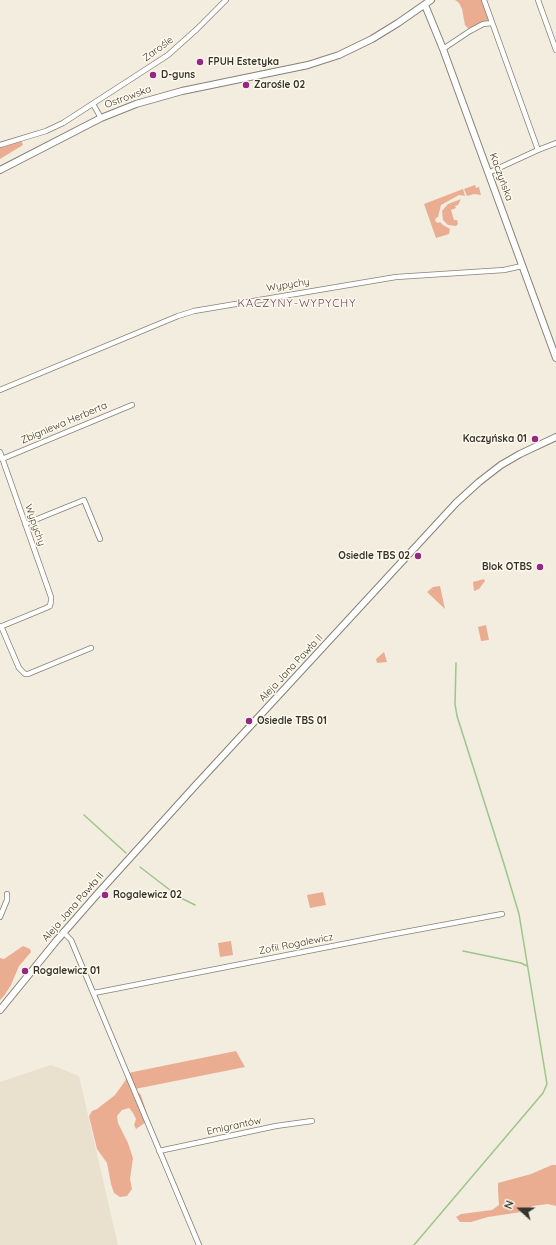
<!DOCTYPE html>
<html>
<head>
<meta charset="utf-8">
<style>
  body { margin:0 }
  #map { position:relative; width:556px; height:1245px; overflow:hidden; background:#f2eddf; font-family:Quicksand,sans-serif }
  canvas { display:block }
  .north { position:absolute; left:500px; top:1189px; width:40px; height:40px; -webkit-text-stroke:3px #fffaec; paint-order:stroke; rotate:291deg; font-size:11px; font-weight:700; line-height:16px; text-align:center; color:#36342f }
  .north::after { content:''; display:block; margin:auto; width:14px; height:18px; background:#36342f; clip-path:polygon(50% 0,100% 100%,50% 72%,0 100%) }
</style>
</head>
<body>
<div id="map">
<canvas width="556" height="1245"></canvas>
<div class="north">N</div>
</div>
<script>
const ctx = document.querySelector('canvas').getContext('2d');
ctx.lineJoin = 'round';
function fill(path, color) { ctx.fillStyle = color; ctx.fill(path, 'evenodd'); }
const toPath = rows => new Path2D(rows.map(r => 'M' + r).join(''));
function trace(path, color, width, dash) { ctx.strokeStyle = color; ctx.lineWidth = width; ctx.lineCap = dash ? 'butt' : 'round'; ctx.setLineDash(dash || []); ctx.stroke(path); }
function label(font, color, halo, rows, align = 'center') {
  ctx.font = font + ' Quicksand,sans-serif'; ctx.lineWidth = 3; ctx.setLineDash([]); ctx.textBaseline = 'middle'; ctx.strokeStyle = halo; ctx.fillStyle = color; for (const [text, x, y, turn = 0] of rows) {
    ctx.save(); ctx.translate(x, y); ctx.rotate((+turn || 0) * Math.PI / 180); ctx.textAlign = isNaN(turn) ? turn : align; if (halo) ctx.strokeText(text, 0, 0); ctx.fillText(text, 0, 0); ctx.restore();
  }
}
fill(toPath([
  [51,1065,79,1076,118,1245,0,1245,0,1082]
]), '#e9e1cd');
fill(toPath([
  [455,0,487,0,490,14,489,22,482,22,472,28,468,28,465,25,462,9,459,3],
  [21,140,23,145,0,159,0,143],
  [475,185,476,188,479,187,481,195,474,194,467,196,464,189],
  [463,189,465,196,459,195,441,205,438,217,436,218,435,221,438,223,440,222,443,225,450,229,449,234,436,238,424,204],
  [461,199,458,205,455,206,456,208,451,210,454,220,457,220,458,224,456,226,448,225,443,220,442,211,448,204],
  [484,579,485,581,479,589,474,591,473,582],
  [440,586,445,609,427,592,433,587],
  [486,625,489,640,481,641,478,627],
  [384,652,387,662,377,663,376,659],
  [323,892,326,905,310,908,307,895],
  [231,941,233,955,220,957,218,943],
  [23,946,30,949,31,952,19,966,11,985,4,996,0,1000,0,958,4,959],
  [236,1051,245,1067,135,1089,141,1095,149,1120,136,1129,134,1125,136,1119,133,1113,129,1108,122,1110,117,1116,118,1123,128,1143,133,1158,130,1179,132,1189,127,1196,120,1197,114,1193,111,1184,107,1163,97,1149,89,1116,92,1111,97,1109,115,1095,125,1081,128,1073],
  [552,1165,556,1165,556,1206,548,1204,533,1206,521,1212,488,1217,471,1222,460,1222,456,1217,461,1214,492,1210,499,1205,498,1190,498,1183,531,1174]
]), '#ebad92');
trace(toPath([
  [84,815,126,853],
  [140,867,179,897,195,905],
  [463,951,521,963,527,966],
  [414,1245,543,1093,547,1084,519,914,504,864,457,716,455,704,456,663]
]), '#9cc68b', 1.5);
const street = toPath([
  [484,0,538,150],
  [538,0,556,50],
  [443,49,470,31,483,24,492,23],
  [93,104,101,118],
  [0,145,46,131,63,123,168,55,197,29,226,0],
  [488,173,538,150,556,143],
  [0,390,178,316,194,311,396,277,504,270,522,266],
  [0,452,51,597,51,601,50,606,46,608,0,627],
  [2,459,132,405],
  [25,524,84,500,100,539],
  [1,626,19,668,25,674,28,674,91,648],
  [0,917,7,900,7,894],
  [63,932,71,940,199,1245],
  [94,993,389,935,502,914],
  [159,1151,276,1126,312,1121]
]);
const secondary = toPath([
  [425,5,443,49,556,358],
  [0,170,101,118,136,104,182,91,308,65,339,55,372,39,398,23,431,0],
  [0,1010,57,940,100,891,194,787,456,503,479,482,501,465,520,454,556,437]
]);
trace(street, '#868276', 6);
trace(secondary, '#868276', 8);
trace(street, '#fff', 4.5);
trace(secondary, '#fff', 6);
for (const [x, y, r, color] of [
  [200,62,4,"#972786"],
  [153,75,4,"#972786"],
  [246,85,4,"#972786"],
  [535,439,4,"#972786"],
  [418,556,4,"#972786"],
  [540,567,4,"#972786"],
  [249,721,4,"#972786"],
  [105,895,4,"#972786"],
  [25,971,4,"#972786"]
]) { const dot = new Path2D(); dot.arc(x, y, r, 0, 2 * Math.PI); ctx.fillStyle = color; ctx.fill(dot); trace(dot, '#fffaec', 1.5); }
label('10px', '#36342f', '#fffaec', [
  ["Zarośle",158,49,-36],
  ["Ostrowska",128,97,-20],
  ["Kaczyńska",501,177,70],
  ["Wypychy",288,285,-9],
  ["Zbigniewa Herberta",64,423,-23],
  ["Wypychy",35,525,71],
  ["Aleja Jana Pawła II",291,668,-47],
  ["Aleja Jana Pawła II",73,907,-49],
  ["Zofii Rogalewicz",296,944,-11],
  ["Emigrantów",234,1126,-12]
]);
label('bold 10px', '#36342f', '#fffaec', [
  ["FPUH Estetyka",208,62],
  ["D-guns",161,75],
  ["Zarośle 02",254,85],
  ["Kaczyńska 01",527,439,"right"],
  ["Osiedle TBS 02",410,556,"right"],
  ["Blok OTBS",532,567,"right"],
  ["Osiedle TBS 01",257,721],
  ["Rogalewicz 02",113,895],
  ["Rogalewicz 01",33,971]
], 'left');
ctx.letterSpacing = '1px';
label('11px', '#6d3663', '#fffaec', [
  ["KACZYNY-WYPYCHY",297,304]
]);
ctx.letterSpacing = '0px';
</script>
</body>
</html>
